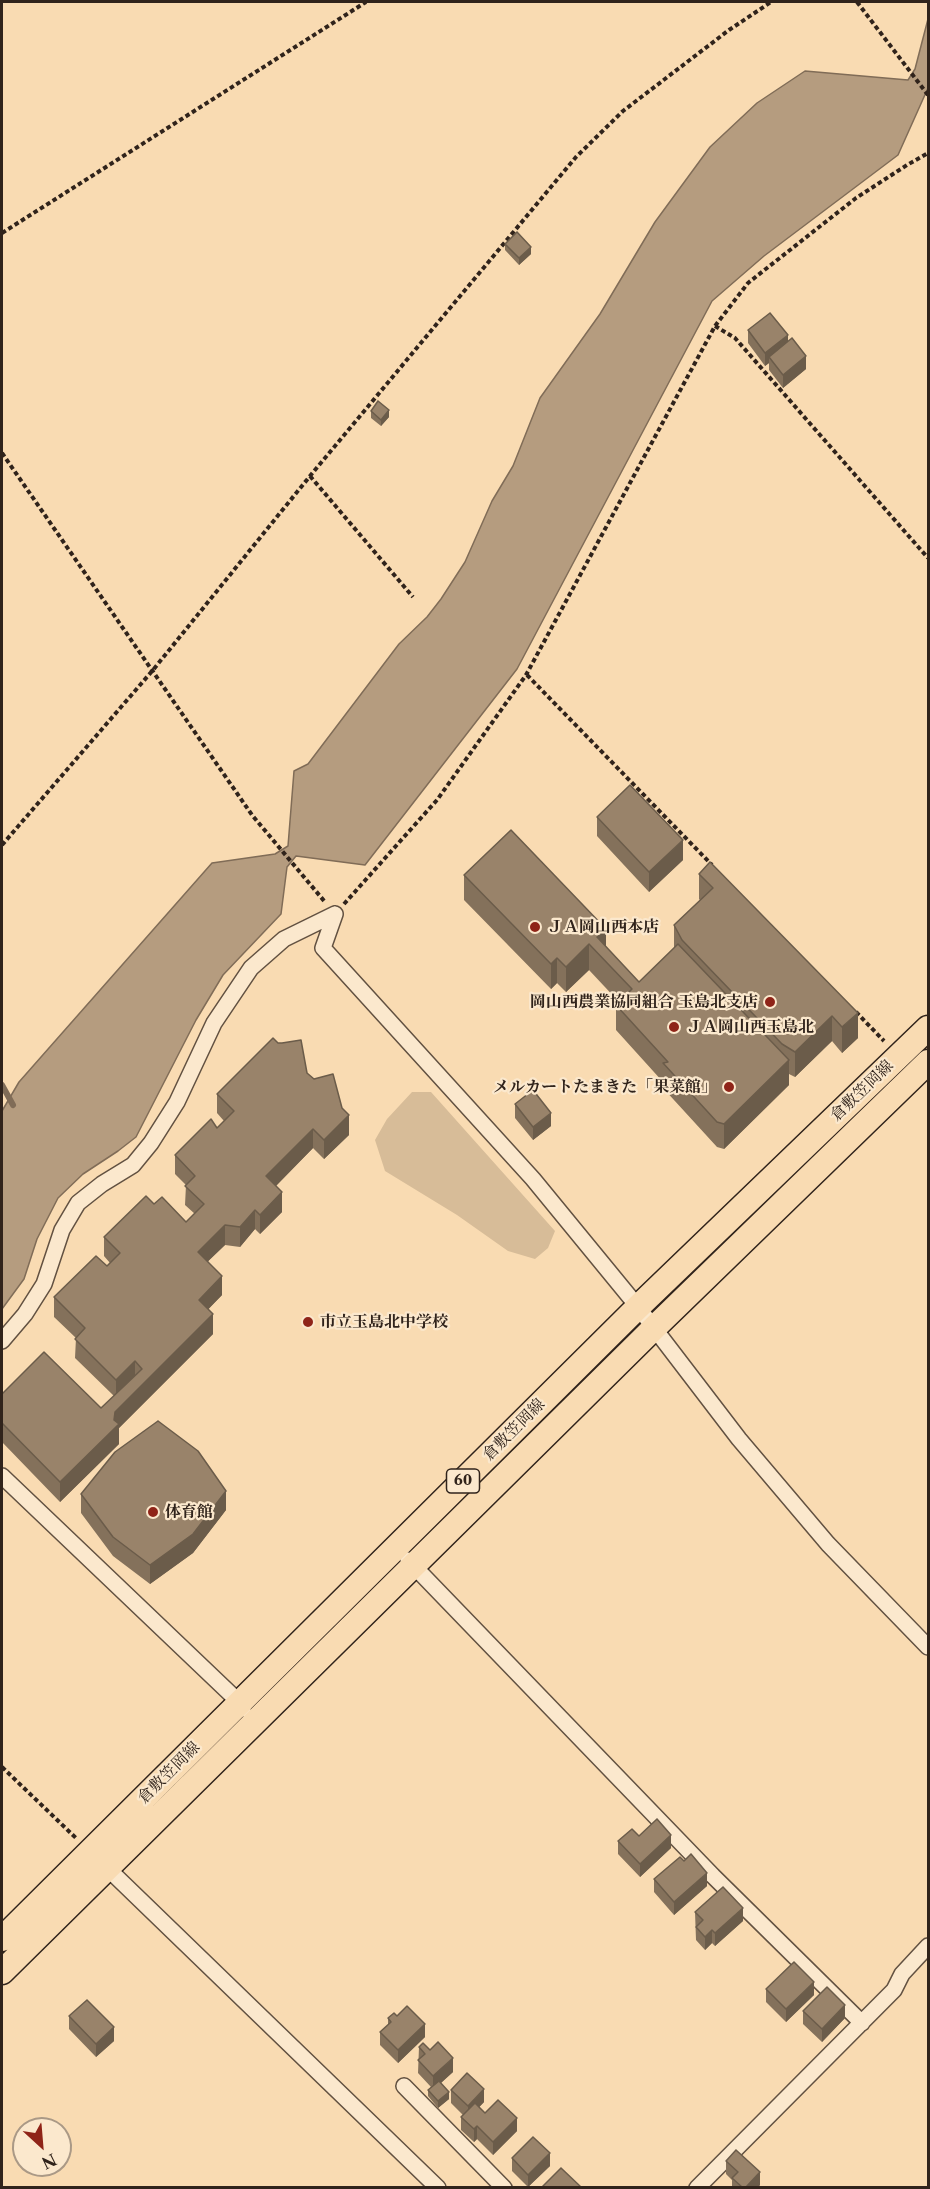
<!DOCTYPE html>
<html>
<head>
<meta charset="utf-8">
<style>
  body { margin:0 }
  #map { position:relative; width:930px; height:2189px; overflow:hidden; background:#f9dbb2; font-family:"Libre Caslon Text",serif }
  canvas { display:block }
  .frame { position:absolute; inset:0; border:3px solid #30231b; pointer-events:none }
  .north { position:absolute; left:12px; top:2117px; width:60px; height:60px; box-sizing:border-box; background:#fbe8cd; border:2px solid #aa9986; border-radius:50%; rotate:154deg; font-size:16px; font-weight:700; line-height:24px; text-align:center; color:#30231b }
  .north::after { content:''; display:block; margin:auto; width:21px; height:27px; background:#8f2418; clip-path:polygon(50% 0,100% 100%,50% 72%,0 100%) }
</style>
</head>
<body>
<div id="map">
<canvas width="930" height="2189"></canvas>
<div class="frame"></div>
<div class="north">N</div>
</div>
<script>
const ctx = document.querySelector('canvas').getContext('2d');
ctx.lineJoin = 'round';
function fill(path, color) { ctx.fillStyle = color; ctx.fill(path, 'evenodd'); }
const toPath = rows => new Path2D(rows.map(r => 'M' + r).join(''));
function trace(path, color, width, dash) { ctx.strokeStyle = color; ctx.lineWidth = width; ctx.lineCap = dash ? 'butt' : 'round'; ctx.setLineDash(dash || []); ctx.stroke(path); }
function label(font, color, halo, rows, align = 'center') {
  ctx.font = font + ' "Libre Caslon Text","Noto Serif JP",serif'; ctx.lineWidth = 4.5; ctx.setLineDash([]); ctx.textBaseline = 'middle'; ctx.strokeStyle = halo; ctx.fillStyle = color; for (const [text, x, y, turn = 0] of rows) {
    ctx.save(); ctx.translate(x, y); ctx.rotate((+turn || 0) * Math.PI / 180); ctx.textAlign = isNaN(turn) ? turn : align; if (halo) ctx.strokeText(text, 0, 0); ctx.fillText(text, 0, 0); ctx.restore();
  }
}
fill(toPath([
  [412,1092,431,1092,555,1231,548,1248,535,1259,508,1251,457,1215,385,1171,375,1140,387,1119]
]), '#d7bc98');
const water = toPath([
  [928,19,928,88,898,155,764,256,712,301,517,669,365,865,296,856,287,867,281,914,223,975,196,1020,136,1137,118,1151,83,1174,58,1198,37,1239,24,1279,2,1309,2,1111,19,1082,212,863,275,854,288,846,294,771,308,764,399,644,427,617,441,599,465,562,492,501,513,466,540,398,600,314,655,222,710,147,757,103,805,71,908,80,915,69,928,19]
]);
fill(water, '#b59c7f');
trace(water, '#806c57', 1.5);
trace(toPath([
  [2,1085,13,1105]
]), '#806c57', 6);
const street = toPath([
  [335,914,323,948,533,1179,638,1307,739,1439,828,1544,928,1647],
  [2,1341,25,1314,44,1284,62,1230,78,1203,102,1184,133,1165,151,1143,177,1102,214,1023,251,968,284,939,335,914],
  [2,1476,239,1702,243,1709],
  [408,1560,713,1876,862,2023],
  [101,1862,438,2188],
  [404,2086,504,2188],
  [697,2188,894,1990,902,1974,928,1946]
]);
const primary = toPath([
  [2,1939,638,1307,928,1028],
  [2,1972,654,1328,928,1062]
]);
trace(street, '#625141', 18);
trace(primary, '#30231b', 27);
trace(toPath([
  [857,2,928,95],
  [2,233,366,2],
  [715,326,735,338,928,558],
  [2,453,252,815,325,902],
  [310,476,413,597],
  [527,675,712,865],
  [2,845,153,670,310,476,576,157,623,111,729,30,771,2],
  [344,904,437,800,526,675,715,326,748,283,856,198,907,165,928,153],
  [856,1012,884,1041],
  [2,1767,77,1839]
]), '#30231b', 4, [4.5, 3]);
trace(street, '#fbe8cd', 15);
trace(primary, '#f9dbb2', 24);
fill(toPath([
  [505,244,531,254,519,265,505,250],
  [748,330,788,342,806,369,783,388,769,370,769,363,765,366,748,343],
  [371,411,389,417,381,426,371,418],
  [597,817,683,860,649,892,597,836],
  [699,874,858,1038,842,1053,832,1041,795,1077,789,1074,789,1085,724,1149,717,1147,663,1088,663,1082,616,1030,616,1005,619,1002,589,970,566,992,557,983,551,989,464,900,464,875,606,947,639,982,674,948,674,925,700,900,699,899],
  [307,1073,349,1135,324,1159,313,1148,276,1186,282,1212,260,1234,255,1229,240,1247,225,1245,208,1261,222,1295,208,1309,213,1334,119,1428,119,1444,60,1502,2,1442,2,1394,101,1408,114,1396,75,1358,76,1338,54,1317,54,1297,107,1266,110,1263,104,1256,104,1237,154,1204,186,1222,195,1214,185,1205,186,1185,175,1174,175,1155,217,1128,224,1121,217,1113,217,1094],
  [515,1104,551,1126,533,1140,515,1118],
  [81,1494,226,1510,193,1553,150,1584,113,1556,81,1513],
  [639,1836,671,1848,640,1877,618,1854,618,1841],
  [654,1879,707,1886,674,1915,654,1892],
  [695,1912,743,1921,715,1946,712,1943,705,1950,696,1940],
  [766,1989,814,1995,786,2022,766,2002],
  [803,2011,845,2018,822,2042,803,2024],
  [69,2016,114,2041,96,2057,69,2029],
  [388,2018,425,2037,398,2063,380,2045,380,2032,388,2025],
  [419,2047,430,2050,453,2072,441,2083,449,2099,438,2108,428,2096,428,2090,431,2087,418,2073],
  [451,2090,484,2102,479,2107,485,2113,517,2131,493,2155,477,2139,474,2142,461,2130,461,2117,463,2115,451,2103],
  [512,2158,550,2166,528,2187,512,2171],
  [726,2161,760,2185,758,2187,732,2187,732,2180,726,2174]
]), '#84715b');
fill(toPath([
  [531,247,531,254,519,265,519,258],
  [788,335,788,348,769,357,769,363,765,366,765,353],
  [806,356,806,369,783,388,783,375],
  [389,410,389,417,381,426,381,420],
  [683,840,683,860,649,892,649,872],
  [606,929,606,954,597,937],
  [589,944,589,970,566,992,566,967],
  [557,958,557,983,551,989,551,964],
  [858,1013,858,1038,842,1053,842,1027],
  [832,1016,832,1041,795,1077,795,1052],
  [789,1060,789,1085,724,1149,724,1124],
  [551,1113,551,1126,533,1140,533,1127],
  [349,1115,349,1135,324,1159,324,1140],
  [313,1129,313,1148,266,1196,266,1176],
  [282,1192,282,1212,260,1234,260,1215],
  [255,1210,255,1229,240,1247,240,1227],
  [225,1225,225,1245,198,1271,198,1252],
  [222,1276,222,1295,199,1319,199,1300],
  [213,1314,213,1334,119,1428,119,1444,60,1502,60,1482,115,1412],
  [135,1361,135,1381,116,1399,116,1380],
  [226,1491,226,1510,193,1553,150,1584,150,1565],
  [671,1835,671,1848,640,1877,640,1864],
  [707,1873,707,1886,674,1915,674,1902],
  [743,1908,743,1921,715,1946,715,1933],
  [712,1930,712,1943,705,1950,705,1937],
  [814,1982,814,1995,786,2022,786,2009],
  [845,2005,845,2018,822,2042,822,2029],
  [425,2024,425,2037,398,2063,398,2050],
  [114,2027,114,2041,96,2057,96,2044],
  [453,2058,453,2072,433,2090,433,2076],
  [484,2089,484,2102,468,2119,468,2106],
  [449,2092,449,2099,438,2108,438,2101],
  [517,2118,517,2131,493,2155,493,2142],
  [477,2126,477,2139,474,2142,474,2129],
  [550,2153,550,2166,528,2187,528,2175],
  [760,2172,760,2185,758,2187,746,2187]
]), '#6b5c4a');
const building = toPath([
  [517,232,531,247,519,258,505,244,517,232],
  [770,313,788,335,765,353,748,330,770,313],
  [792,338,806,356,783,375,769,357,792,338],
  [378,401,389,410,381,420,371,411,378,401],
  [630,785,683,840,649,872,597,817,630,785],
  [511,830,606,929,597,937,639,982,678,944,789,1060,724,1124,717,1122,663,1063,668,1062,616,1005,632,989,589,944,566,967,557,958,551,964,464,875,511,830],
  [710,862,858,1013,842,1027,832,1016,795,1052,782,1044,682,940,674,925,713,888,699,874,710,862],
  [273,1038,278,1043,282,1043,301,1040,307,1073,314,1079,333,1074,342,1108,349,1115,324,1140,313,1129,266,1176,282,1192,260,1215,255,1210,240,1227,225,1225,198,1252,222,1276,199,1300,213,1314,115,1412,114,1420,119,1424,60,1482,2,1423,2,1394,44,1352,101,1408,142,1369,135,1361,116,1380,75,1339,85,1328,54,1297,96,1256,107,1266,120,1253,104,1237,146,1196,154,1204,162,1197,186,1222,204,1204,185,1186,195,1176,175,1155,211,1119,217,1128,234,1111,217,1094,273,1038],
  [533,1090,551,1113,533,1127,515,1104,533,1090],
  [158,1421,198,1451,226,1491,193,1534,150,1565,113,1537,81,1494,115,1452,158,1421],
  [657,1819,671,1835,640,1864,618,1841,632,1829,639,1836,657,1819],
  [691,1854,707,1873,674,1902,654,1879,680,1857,684,1861,691,1854],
  [723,1887,743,1908,715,1933,712,1930,705,1937,696,1927,703,1920,695,1912,723,1887],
  [794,1962,814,1982,786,2009,766,1989,794,1962],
  [827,1987,845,2005,822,2029,803,2011,827,1987],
  [87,2000,114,2027,96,2044,69,2016,87,2000],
  [407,2006,425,2024,398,2050,380,2032,391,2022,388,2018,394,2013,397,2016,407,2006],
  [438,2042,453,2058,433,2076,418,2060,425,2054,419,2047,423,2043,430,2050,438,2042],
  [467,2073,484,2089,468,2106,451,2090,467,2073],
  [439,2081,449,2092,438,2101,428,2090,439,2081],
  [498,2100,517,2118,493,2142,477,2126,474,2129,461,2117,475,2103,485,2113,498,2100],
  [533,2137,550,2153,528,2175,512,2158,533,2137],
  [736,2150,760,2172,746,2187,742,2187,732,2178,738,2172,726,2161,736,2150],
  [561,2168,581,2187,542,2187,561,2168]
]);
fill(building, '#99836a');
trace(building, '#6b5c4a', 1.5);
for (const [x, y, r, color] of [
  [535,927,6,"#8f2418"],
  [770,1002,6,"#8f2418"],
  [674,1027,6,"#8f2418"],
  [729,1087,6,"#8f2418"],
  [308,1322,6,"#8f2418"],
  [153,1512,6,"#8f2418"]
]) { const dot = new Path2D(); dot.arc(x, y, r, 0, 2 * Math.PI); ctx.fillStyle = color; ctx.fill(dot); trace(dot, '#fbe8cd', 2); }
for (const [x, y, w] of [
  [463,1481,33]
]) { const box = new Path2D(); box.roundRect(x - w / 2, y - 12, w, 24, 4.5); ctx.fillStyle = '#fbe8cd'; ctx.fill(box); trace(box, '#30231b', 1.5); }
label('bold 15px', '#30231b', null, [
  ["60",463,1481]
]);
label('bold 16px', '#30231b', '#fbe8cd', [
  ["ＪＡ岡山西本店",547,927],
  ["岡山西農業協同組合 玉島北支店",758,1002,"right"],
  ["ＪＡ岡山西玉島北",686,1027],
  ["メルカートたまきた「果菜館」",717,1087,"right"],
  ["市立玉島北中学校",320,1322],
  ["体育館",165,1512]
], 'left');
label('16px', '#30231b', '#fbe8cd', [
  ["倉敷笠岡線",862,1091,-44],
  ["倉敷笠岡線",514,1430,-45],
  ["倉敷笠岡線",169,1773,-45]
]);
</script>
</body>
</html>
